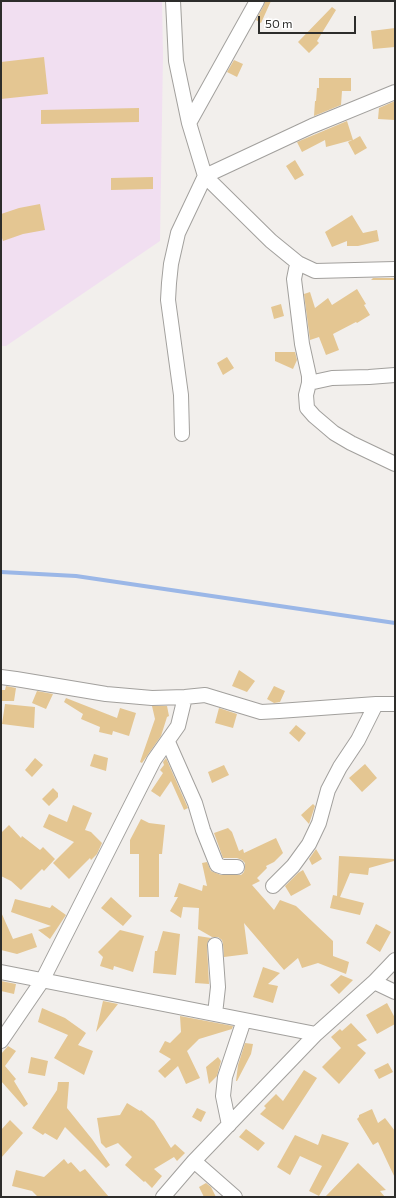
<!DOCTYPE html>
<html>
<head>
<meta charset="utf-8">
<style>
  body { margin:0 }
  #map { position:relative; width:396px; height:1198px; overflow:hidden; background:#f2efec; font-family:Commissioner,sans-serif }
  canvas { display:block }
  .frame { position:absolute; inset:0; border:2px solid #2d2d2b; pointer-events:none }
  .scale { position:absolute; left:258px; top:16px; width:98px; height:18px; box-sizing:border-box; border:2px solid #2d2d2b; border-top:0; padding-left:5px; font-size:12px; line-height:14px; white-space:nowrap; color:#2d2d2b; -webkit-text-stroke:3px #fff; paint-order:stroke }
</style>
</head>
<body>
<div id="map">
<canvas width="396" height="1198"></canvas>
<div class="frame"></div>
<div class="scale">50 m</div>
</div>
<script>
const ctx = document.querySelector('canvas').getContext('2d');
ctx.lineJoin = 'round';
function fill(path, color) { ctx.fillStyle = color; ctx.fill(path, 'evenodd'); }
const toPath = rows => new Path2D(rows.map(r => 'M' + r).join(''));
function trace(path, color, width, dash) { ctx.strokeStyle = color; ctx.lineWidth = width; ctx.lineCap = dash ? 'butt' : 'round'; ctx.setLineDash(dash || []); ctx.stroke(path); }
fill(toPath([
  [1,1,162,1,163,55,160,241,6,346,1,346]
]), '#f1dff1');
trace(toPath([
  [1,572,76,576,395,623]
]), '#9bb7e7', 4);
fill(toPath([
  [265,1,271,1,261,23,256,20,264,5],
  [332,7,336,10,317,41,319,43,309,53,298,42],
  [395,28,395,47,373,49,371,31],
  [44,57,48,94,1,99,1,62],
  [234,60,243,64,237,77,227,72],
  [319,78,351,78,351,91,342,91,341,105,314,116,315,101,316,101,317,88,319,88],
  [395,101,395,120,378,119,379,108],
  [139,108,139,122,41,124,41,110],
  [347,121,353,140,360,136,367,148,355,155,348,142,352,140,326,147,325,140,302,152,297,142],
  [295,160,304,175,295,180,286,166],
  [153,177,153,189,111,190,111,178],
  [40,204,45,230,23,234,3,241,1,235,1,214,19,208],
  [352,215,363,233,377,230,379,241,358,246,347,246,347,241,332,247,325,232],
  [373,278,395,278,395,280,371,280],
  [357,289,366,304,364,305,370,315,357,323,356,322,333,334,339,350,326,355,319,337,310,340,304,294,310,292,315,308,328,298,332,305],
  [281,304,284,316,274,319,271,307],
  [275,352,295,352,297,360,293,369,275,361],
  [227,357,234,368,223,375,217,363],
  [239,670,255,681,247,692,232,686],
  [6,686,16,688,14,701,2,701,2,690,5,690],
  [274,686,285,691,280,702,274,703,267,699],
  [37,691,53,694,46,709,32,703],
  [66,698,117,718,120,708,136,713,129,736,113,731,112,735,99,732,100,727,81,719,83,714,64,702],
  [5,704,35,707,34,728,2,724],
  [152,706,167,706,169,716,167,717,161,736,142,763,140,762,155,719],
  [219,708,237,714,233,728,215,723],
  [296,725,306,733,299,742,289,733],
  [94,754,108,758,106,771,90,766],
  [35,758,43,765,32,777,25,770],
  [166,758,187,806,188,808,184,810,171,781,160,797,151,791,163,773,160,770,164,765,163,762],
  [365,764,377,778,362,792,349,778],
  [224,765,229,775,212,783,208,772],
  [53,788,58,793,58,797,49,806,42,799],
  [313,804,315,806,309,824,301,815],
  [73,805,92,813,85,830,91,832,102,843,97,854,91,860,90,858,69,879,53,863,74,842,43,827,49,814,67,822],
  [141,819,149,823,165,825,162,854,159,854,159,897,139,897,139,854,130,854,130,840],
  [9,825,21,838,22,836,40,850,43,847,55,859,44,871,42,869,21,890,11,881,1,876,1,833],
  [228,828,232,832,239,851,243,849,244,853,276,838,283,853,274,862,266,866,267,868,257,878,260,881,252,885,274,910,280,900,296,906,333,941,333,956,349,962,346,974,318,963,302,968,298,958,284,970,244,923,248,954,224,957,223,944,222,940,218,937,212,937,198,929,199,908,183,907,181,918,170,911,178,897,174,897,179,883,202,891,203,885,207,886,202,863,207,862,211,871,221,875,241,875,244,872,245,867,245,863,242,860,237,858,223,858,214,833],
  [316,849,322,859,312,865,309,859],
  [339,856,394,859,394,861,369,868,368,875,350,873,340,897,364,903,360,915,330,908,333,895,337,896],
  [303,870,311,885,291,896,285,886,298,873],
  [111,897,132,916,123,926,101,908],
  [15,899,50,908,52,905,66,915,50,939,38,930,51,926,11,912],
  [1,912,13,939,32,933,37,947,17,954,1,950],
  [376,924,391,932,380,952,366,943],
  [120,930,144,936,133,972,114,966,113,970,100,966,103,957,98,952],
  [163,931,180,934,176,975,153,973,155,951,157,951],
  [198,936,211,938,208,941,207,946,209,984,195,983],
  [263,967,280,973,268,984,278,986,273,1003,253,997],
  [341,975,353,980,339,994,330,985],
  [1,981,16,984,14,994,1,991],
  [103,1001,118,1004,96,1032],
  [387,1003,395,1018,395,1024,377,1034,366,1015],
  [42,1008,65,1018,86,1033,78,1045,93,1051,84,1075,54,1058,68,1035,38,1022],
  [180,1016,233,1026,232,1029,199,1039,187,1051,200,1078,186,1084,178,1066,165,1078,158,1071,171,1059,159,1052,165,1041,170,1043,181,1032],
  [351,1023,367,1040,357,1045,366,1053,339,1084,322,1067,341,1048,331,1037,340,1029,342,1031],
  [245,1043,253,1044,251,1054,237,1081,236,1081,238,1065],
  [8,1046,16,1051,5,1066,16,1079,14,1081,28,1104,24,1107,1,1081,1,1054],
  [31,1057,48,1061,45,1076,28,1073],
  [218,1057,221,1061,217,1076,209,1084,206,1067],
  [388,1063,393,1072,379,1079,374,1070],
  [304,1070,317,1078,283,1130,260,1114,266,1108,264,1106,276,1094,283,1101],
  [58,1082,69,1082,67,1108,92,1139,110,1165,106,1168,65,1127,57,1140,45,1133,43,1135,32,1128,57,1090],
  [127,1103,140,1111,141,1110,154,1121,171,1148,175,1144,185,1153,177,1161,174,1157,154,1169,162,1176,152,1188,145,1181,144,1182,125,1165,132,1157,118,1143,106,1148,101,1143,97,1118,120,1115],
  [197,1108,206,1112,201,1122,192,1117],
  [372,1109,378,1123,385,1118,395,1131,395,1178,378,1142,373,1145,357,1119,359,1117,359,1115],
  [10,1120,23,1133,1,1158,1,1130],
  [246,1129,265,1143,258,1151,239,1137],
  [322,1134,349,1143,319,1196,309,1191,322,1166,300,1156,290,1175,277,1167,295,1135,318,1145],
  [64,1159,68,1164,71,1162,80,1172,85,1169,109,1197,38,1197,32,1191,12,1186,16,1170,44,1177],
  [358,1163,386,1190,380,1191,385,1197,325,1197],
  [206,1183,211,1187,216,1197,204,1197,199,1187]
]), '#e4c692');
const street = toPath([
  [173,1,176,61,189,123,205,176,271,241,298,263,315,271,395,269],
  [189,123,257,1],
  [298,263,296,269,294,279,302,344,309,376,309,383,306,395,307,408,314,416,334,433,351,443,395,464],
  [309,383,332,378,369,377,395,375],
  [182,434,181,395,168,300,169,283,171,264,178,233,205,176,312,126,395,92],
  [1,677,16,679,106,694,152,698,185,697,205,695,261,712,279,711,376,704,395,704],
  [168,742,195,803,203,830,217,865,223,867,237,867],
  [273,886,293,866,309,844,319,823,328,790,340,767,358,740,376,704],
  [215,945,218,987,215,1014],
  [1,972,316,1034],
  [374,982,395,992],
  [1,1041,42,981,154,760,178,726,185,697],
  [229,1125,223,1096,225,1077,244,1020],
  [194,1161,235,1197],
  [163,1197,194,1161,316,1034,374,982,395,960]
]);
trace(street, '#a2a09d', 16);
trace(street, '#fff', 14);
</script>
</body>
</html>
